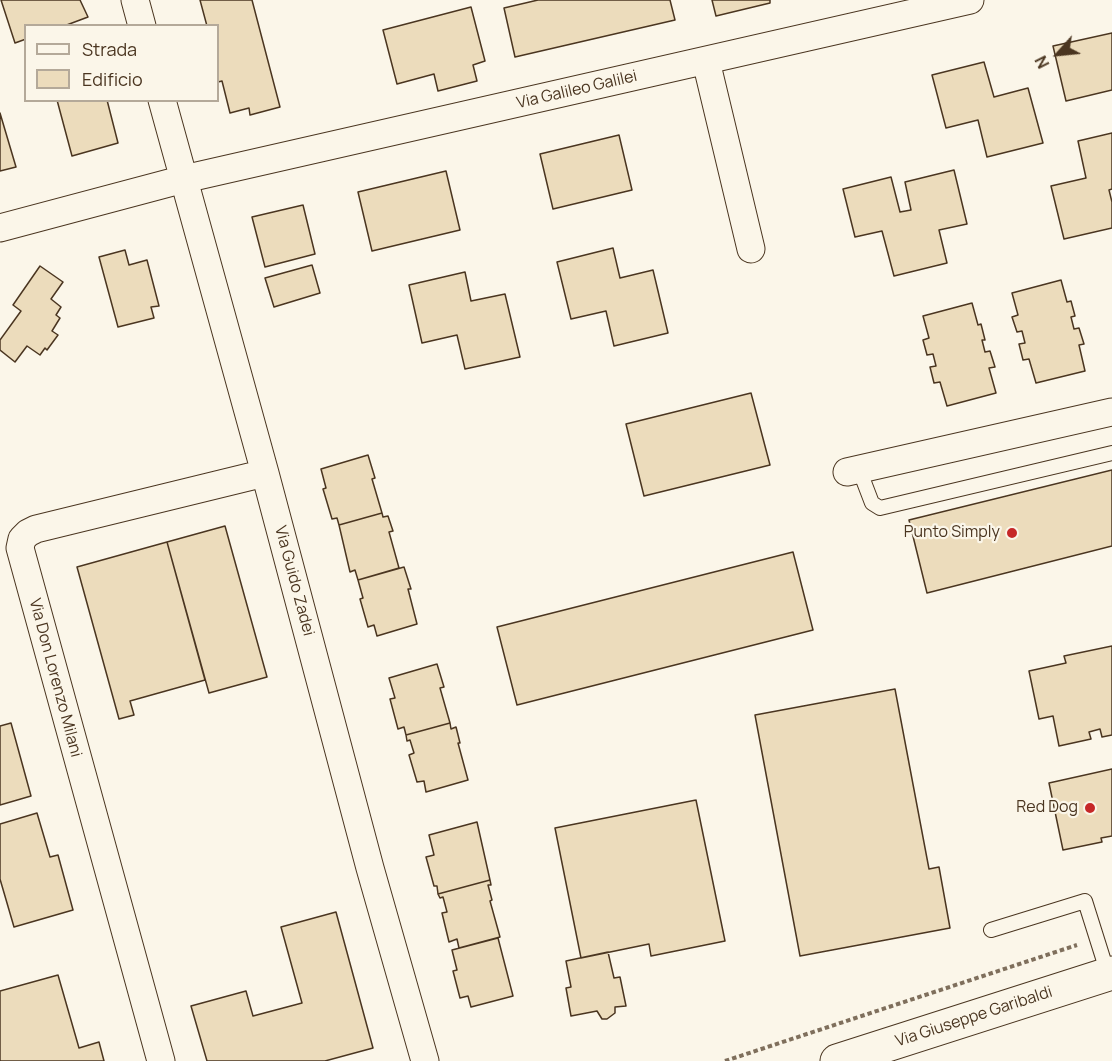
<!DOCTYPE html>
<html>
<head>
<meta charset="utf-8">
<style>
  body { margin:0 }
  #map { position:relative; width:1112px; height:1061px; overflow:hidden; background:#fbf6e9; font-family:Manrope,sans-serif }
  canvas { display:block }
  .legend { position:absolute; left:24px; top:24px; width:195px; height:78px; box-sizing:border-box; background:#fbf6e9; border:2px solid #b4a999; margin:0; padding:8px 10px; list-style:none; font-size:18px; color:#4a3520 }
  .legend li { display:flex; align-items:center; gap:12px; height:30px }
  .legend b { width:30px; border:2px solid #b4a999 }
  .north { position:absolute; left:1028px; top:24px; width:60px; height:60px; -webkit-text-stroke:4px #fbf6e9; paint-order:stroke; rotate:243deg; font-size:16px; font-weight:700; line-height:24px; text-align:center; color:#4a3520 }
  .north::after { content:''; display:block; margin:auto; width:21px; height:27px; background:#4a3520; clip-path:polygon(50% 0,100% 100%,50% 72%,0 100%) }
</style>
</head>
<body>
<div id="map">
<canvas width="1112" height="1061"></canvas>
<ul class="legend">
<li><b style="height:8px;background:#fbf6e9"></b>Strada</li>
<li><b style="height:16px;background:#ecdcbc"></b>Edificio</li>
</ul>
<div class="north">N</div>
</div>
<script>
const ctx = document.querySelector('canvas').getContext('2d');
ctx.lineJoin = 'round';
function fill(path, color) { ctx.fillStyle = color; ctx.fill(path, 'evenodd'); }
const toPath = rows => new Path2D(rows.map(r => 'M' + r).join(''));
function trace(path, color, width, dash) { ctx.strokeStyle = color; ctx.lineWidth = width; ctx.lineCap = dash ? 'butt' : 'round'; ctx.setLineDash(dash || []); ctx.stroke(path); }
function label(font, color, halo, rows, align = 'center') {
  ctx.font = font + ' Manrope,sans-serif'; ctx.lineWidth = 4.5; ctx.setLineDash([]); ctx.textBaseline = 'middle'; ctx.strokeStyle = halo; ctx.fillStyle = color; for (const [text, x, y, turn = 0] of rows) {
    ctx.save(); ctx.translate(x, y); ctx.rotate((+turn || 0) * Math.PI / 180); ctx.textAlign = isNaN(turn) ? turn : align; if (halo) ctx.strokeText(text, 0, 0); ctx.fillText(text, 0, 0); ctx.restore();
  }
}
const building = toPath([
  [1,0,80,0,88,17,64,26,26,26,26,39,15,43,1,0],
  [200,0,252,0,280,107,250,115,249,108,230,113,222,81,218,82,218,26,207,26,200,0],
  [538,0,670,0,675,20,515,57,504,8,538,0],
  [712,0,770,0,770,3,716,16,712,0],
  [471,7,485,61,473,65,477,81,438,91,434,74,397,84,383,30,471,7],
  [1112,33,1112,90,1066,101,1053,46,1112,33],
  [984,62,994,97,1028,88,1043,143,987,157,978,120,946,128,932,75,984,62],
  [57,100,107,100,118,143,72,156,57,100],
  [0,113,16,167,0,171,0,113],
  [1112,133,1112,189,1109,190,1112,202,1112,228,1064,239,1051,186,1086,178,1078,141,1112,133],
  [619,135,632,190,553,209,540,154,619,135],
  [954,170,967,224,939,230,947,263,894,276,882,231,855,237,843,189,891,177,900,212,911,210,905,182,954,170],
  [446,171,460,230,372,251,358,192,446,171],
  [303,205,315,254,265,267,252,217,303,205],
  [613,248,620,278,653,270,668,333,614,346,606,311,571,319,557,262,613,248],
  [125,250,129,265,147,260,159,306,151,307,154,318,118,327,99,257,125,250],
  [312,265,320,293,274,307,265,278,312,265],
  [40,266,63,282,51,299,61,307,56,315,60,318,52,331,58,335,47,350,45,348,40,355,27,346,15,362,0,350,0,340,21,311,13,305,40,266],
  [465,272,471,301,505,294,520,357,465,369,457,335,422,343,409,285,465,272],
  [1061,280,1067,302,1071,301,1075,316,1071,317,1074,329,1079,328,1084,344,1079,345,1085,371,1036,383,1029,359,1023,360,1019,344,1025,343,1022,331,1017,332,1012,317,1018,315,1012,293,1061,280],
  [972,303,978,325,981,324,985,340,982,340,985,352,990,351,995,367,989,368,996,393,947,406,940,382,934,383,930,367,936,366,933,354,927,355,923,340,929,338,923,316,972,303],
  [751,393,770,465,644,496,626,424,751,393],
  [368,455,375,478,372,479,382,513,339,525,337,518,332,519,323,489,326,488,321,469,368,455],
  [1112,470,1112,546,927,593,909,520,1112,470],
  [382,513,383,517,388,516,393,531,389,532,399,568,358,580,355,570,350,572,339,525,382,513],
  [225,526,267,677,209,693,167,542,225,526],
  [167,542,205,680,130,701,134,715,119,719,77,567,167,542],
  [793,552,813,630,517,705,497,627,793,552],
  [404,567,411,589,408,589,417,624,377,636,374,625,368,627,360,599,363,598,358,580,404,567],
  [1112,646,1112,735,1102,737,1100,729,1089,732,1091,739,1059,746,1053,716,1039,719,1029,671,1066,663,1064,656,1112,646],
  [437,664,444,687,440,688,450,723,406,735,404,727,398,729,390,699,395,698,389,678,437,664],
  [895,689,929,869,939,867,950,928,800,956,755,715,895,689],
  [11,723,31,796,0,805,0,726,11,723],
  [450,723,451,729,456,727,460,743,458,743,468,780,426,792,424,781,417,782,409,755,414,753,410,740,407,741,406,735,450,723],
  [1112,769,1112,836,1101,838,1102,842,1063,850,1049,783,1112,769],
  [696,800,725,941,651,956,649,944,581,958,555,828,696,800],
  [37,813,50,857,58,855,73,910,14,927,0,879,0,824,37,813],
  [477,822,490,880,438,894,437,886,434,886,426,857,434,855,429,835,477,822],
  [490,880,491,885,488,885,492,900,490,901,500,937,459,948,457,939,449,942,442,913,447,912,443,897,440,898,438,894,490,880],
  [336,912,373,1048,325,1061,207,1061,191,1006,246,991,253,1016,302,1003,281,927,336,912],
  [498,938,513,996,471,1007,468,996,460,998,453,971,457,970,452,950,498,938],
  [608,952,614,978,620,977,626,1006,615,1007,615,1013,607,1019,602,1019,597,1011,571,1016,566,988,571,987,566,961,608,952],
  [58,975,79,1048,99,1042,104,1061,0,1061,0,991,58,975]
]);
fill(building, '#ecdcbc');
trace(building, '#4a3520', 1.5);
const service = toPath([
  [859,469,872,503,880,508,1112,453],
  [991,930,1085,901,1108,974]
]);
const minor = toPath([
  [135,0,142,26],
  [706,61,751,249],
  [162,100,265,473,370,868,425,1061],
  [0,228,184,179,970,0],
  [847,472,1112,412],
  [161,1061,20,548,22,539,28,533,36,529,265,473]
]);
const tertiary = toPath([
  [837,1061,1112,973]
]);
trace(service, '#4a3520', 16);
trace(minor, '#4a3520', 29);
trace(tertiary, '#4a3520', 35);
trace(toPath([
  [725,1061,1077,945]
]), '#7f6f5c', 4, [4.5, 3]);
trace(service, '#fbf6e9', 14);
trace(minor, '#fbf6e9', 27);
trace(tertiary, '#fbf6e9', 33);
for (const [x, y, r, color] of [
  [1012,533,6,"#c62828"],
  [1090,808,6,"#c62828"]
]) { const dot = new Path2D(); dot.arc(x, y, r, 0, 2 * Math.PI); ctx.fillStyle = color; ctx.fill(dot); trace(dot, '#fbf6e9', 2); }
label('16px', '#4a3520', '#fbf6e9', [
  ["Via Galileo Galilei",577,90,-13],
  ["Via Guido Zadei",294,581,75],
  ["Via Don Lorenzo Milani",55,678,75],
  ["Via Giuseppe Garibaldi",974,1017,-18]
]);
label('16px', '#4a3520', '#fbf6e9', [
  ["Punto Simply",1000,533],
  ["Red Dog",1078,808]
], 'right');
</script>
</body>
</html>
